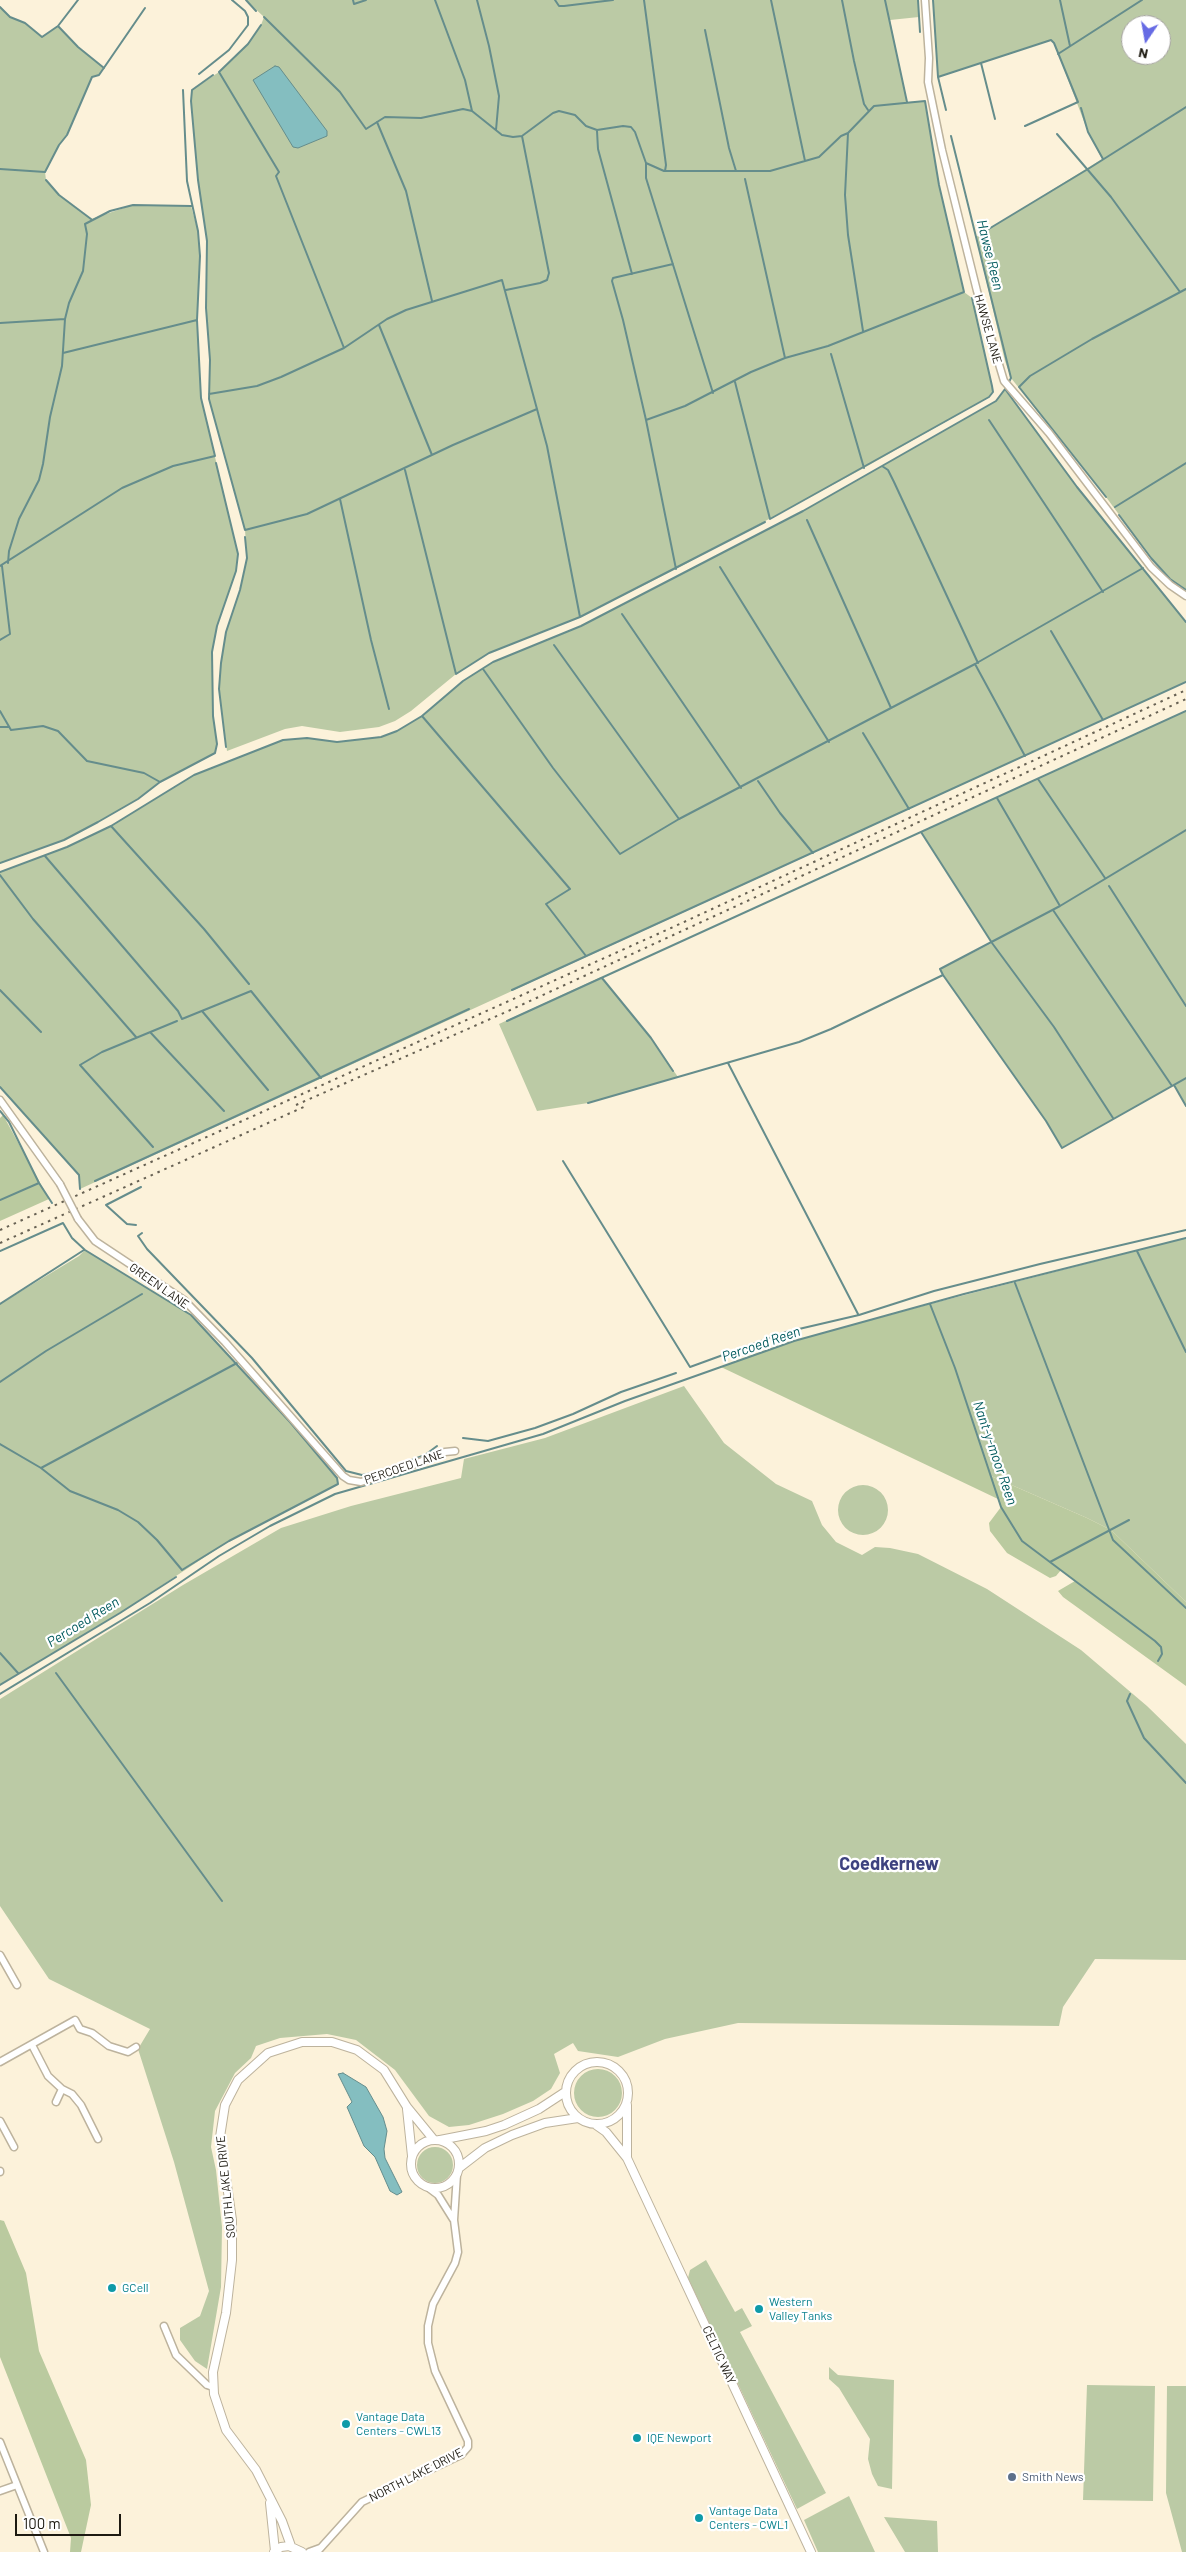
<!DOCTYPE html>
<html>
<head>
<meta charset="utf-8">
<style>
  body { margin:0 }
  #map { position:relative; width:1186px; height:2552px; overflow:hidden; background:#fcf2da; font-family:Barlow,sans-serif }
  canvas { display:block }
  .north { position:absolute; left:1121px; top:15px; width:50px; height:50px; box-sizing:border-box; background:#fff; border:1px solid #a5a3a0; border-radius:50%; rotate:192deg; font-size:14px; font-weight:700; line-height:20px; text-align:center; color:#1d1a11 }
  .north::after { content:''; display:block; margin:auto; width:18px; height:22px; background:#666be4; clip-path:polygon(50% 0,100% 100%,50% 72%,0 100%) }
  .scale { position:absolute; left:15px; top:2514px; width:106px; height:22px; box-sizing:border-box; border:2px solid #1d1a11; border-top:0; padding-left:6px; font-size:15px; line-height:18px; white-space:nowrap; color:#1d1a11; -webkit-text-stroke:4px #fff; paint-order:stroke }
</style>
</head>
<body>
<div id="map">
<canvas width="1186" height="2552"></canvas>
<div class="north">N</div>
<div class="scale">100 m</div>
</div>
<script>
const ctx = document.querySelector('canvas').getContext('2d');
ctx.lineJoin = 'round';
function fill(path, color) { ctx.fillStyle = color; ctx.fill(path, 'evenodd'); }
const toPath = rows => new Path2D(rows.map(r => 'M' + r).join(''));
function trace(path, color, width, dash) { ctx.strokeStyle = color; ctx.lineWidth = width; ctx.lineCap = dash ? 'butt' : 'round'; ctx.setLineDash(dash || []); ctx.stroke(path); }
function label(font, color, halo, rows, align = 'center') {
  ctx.font = font + ' Barlow,sans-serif'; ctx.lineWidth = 4.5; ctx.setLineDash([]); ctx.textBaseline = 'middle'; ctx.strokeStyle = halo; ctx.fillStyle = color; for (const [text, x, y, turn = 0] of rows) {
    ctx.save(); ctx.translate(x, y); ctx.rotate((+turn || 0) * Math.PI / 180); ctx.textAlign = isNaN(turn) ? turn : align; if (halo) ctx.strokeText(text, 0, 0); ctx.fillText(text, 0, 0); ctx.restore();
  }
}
fill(toPath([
  [246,0,918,0,919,17,890,20,907,102,925,101,939,185,964,292,972,298,993,392,989,397,864,468,676,569,580,617,489,653,456,674,411,711,395,721,379,727,340,732,302,726,285,729,227,751,219,689,221,663,226,632,240,590,247,558,245,530,209,399,210,360,206,308,207,241,198,180,191,101,192,90,219,72,248,44,261,25,264,17],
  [933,0,1186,0,1186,590,1170,579,1151,558,1106,497,1011,378,1005,361,976,237,1102,159,1088,132,1054,43,1051,40,938,77],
  [1131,25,1161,25,1161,55,1131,55],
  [0,7,10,17,25,23,42,37,58,26,78,47,104,68,99,75,92,77,67,135,59,145,45,172,46,180,59,195,91,219,133,205,191,206,198,231,200,256,197,320,201,398,238,554,236,571,217,626,212,652,213,716,217,744,215,753,160,782,138,799,98,822,64,840,0,863],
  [1005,389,1077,487,1186,622,1186,682,80,1189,79,1175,0,1087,0,872,67,847,111,826,194,775,283,740,307,738,337,742,381,737,397,731,422,716,463,681,493,662,581,626,803,511,996,401],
  [1186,711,1186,1106,1174,1085,1062,1148,1046,1121,943,975,940,969,992,943,921,832],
  [601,977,651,1038,678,1077,588,1103,537,1111,499,1024],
  [1186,1238,1186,1602,1111,1530,1087,1518,991,1476,955,1368,930,1304],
  [85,1250,191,1315,290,1422,337,1478,338,1484,229,1541,120,1613,0,1685,0,1304,79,1256],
  [684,1386,724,1443,776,1484,812,1501,822,1525,836,1542,862,1555,875,1547,890,1548,918,1554,987,1589,1081,1650,1147,1706,1186,1744,1186,1960,1095,1959,1063,2007,1059,2026,738,2023,665,2039,618,2057,578,2051,573,2043,554,2054,560,2073,551,2089,533,2101,503,2114,469,2125,449,2127,429,2116,395,2070,356,2040,327,2034,280,2038,256,2046,251,2058,235,2073,215,2111,211,2147,216,2170,222,2227,221,2287,207,2369,195,2361,180,2340,180,2328,200,2316,209,2291,174,2162,138,2049,150,2029,49,1979,0,1906,0,1699,183,1585,281,1528,351,1506,461,1478,464,1459,545,1438],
  '838 1510a25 25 0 1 1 50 0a25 25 0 1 1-50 0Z',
  '574 2093a24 24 0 1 1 48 0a24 24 0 1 1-48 0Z',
  '417 2165a18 18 0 1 1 36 0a18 18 0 1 1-36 0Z',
  [706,2260,735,2312,742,2308,752,2326,740,2332,826,2493,797,2509,688,2278,690,2270],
  [829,2367,838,2375,894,2380,892,2489,878,2486,872,2474,868,2459,870,2439,839,2388,829,2379],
  [1087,2385,1155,2386,1153,2501,1083,2500],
  [1167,2386,1186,2386,1186,2552,1182,2552,1166,2493],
  [849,2496,875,2552,818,2552,804,2520],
  [884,2517,937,2521,938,2552,905,2552]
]), '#bbcaa5');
fill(toPath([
  [3,1115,49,1199,0,1221,0,1118],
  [930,1304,955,1368,991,1476,1087,1518,1111,1530,1186,1602,1186,1686,1063,1597,1058,1591,1075,1581,1061,1570,1056,1576,1050,1578,1007,1553,990,1531,989,1523,1001,1507,998,1499,721,1367,794,1341],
  [0,2220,4,2221,26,2273,39,2351,86,2460,91,2505,81,2552,70,2552,71,2538,0,2357]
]), '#baca9f');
const water = toPath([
  [275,66,279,67,327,131,327,136,298,148,293,147,253,80,275,66],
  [343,2073,366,2087,383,2117,387,2131,384,2149,385,2158,402,2192,397,2195,390,2191,375,2157,364,2146,347,2107,352,2102,338,2074,343,2073]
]);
fill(water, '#84bec0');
trace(water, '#658d8c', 1);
trace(toPath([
  [246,0,256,11],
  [353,0,354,4,366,0],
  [435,0,465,80,472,111],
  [477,0,489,46,499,96,496,130],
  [555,0,559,6,564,6,613,0],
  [644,0,666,165,665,171],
  [771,0,805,161],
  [842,0,854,61,864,104,868,110],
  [885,0,907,102],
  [918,0,920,32],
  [933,0,938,77,946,110],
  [1060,0,1070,46],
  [0,7,10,17,25,23,42,37,58,26,78,0],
  [264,17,340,92,366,129,385,117,421,118,463,109,472,111,502,135,513,137,522,136,553,113,559,111,575,115,586,126,597,130,623,126,631,127,635,132,646,163,664,171,770,171,819,157,841,136,848,133,874,106,925,101,939,185,964,292,828,346,785,358,751,372,685,406,646,420],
  [261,25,248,44,219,72,279,172,276,176,344,348],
  [58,26,78,47,104,68],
  [705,30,729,148,736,171],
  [1058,54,1142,0],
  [981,63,995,119],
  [199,74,229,50,248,25,248,17,245,11,232,0],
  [213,75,192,90,191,101,198,180,207,241,206,308,210,360,209,399,245,530,307,514,453,445,537,409],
  [938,77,1051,40,1054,43,1078,102,1025,126],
  [1081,108,1088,132,1103,159],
  [377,122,406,191,432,301],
  [597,131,598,149,632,274],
  [848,133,845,195,848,235,863,331],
  [1057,134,1111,197,1180,292],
  [951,136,1011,378,1009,382],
  [646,163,646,178,713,393],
  [0,169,45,172,59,145,67,135,92,77,99,75,145,8],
  [745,179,785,358],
  [46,180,59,195,91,219],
  [982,233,1088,169,1186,107],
  [673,264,613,278,612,281,623,320,646,420,676,569],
  [506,290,540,283,547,280,549,273,522,136],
  [0,323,65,319],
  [379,325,432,455],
  [63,353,197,320],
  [831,354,864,468],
  [735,382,770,519,989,397,993,392,992,386,972,298],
  [209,394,257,386,281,377,344,348,387,319,406,310,502,280,547,446,580,617],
  [989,420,1103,592],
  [882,466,888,470,894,482,978,663],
  [405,470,456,674,489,653,580,617,765,522],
  [1106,497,1019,387,1030,376,1092,339,1186,289],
  [340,499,371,640,389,709],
  [1115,507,1186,463],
  [1119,515,1151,558,1170,579,1186,590],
  [807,520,891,708],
  [8,563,9,551,19,519,39,480,43,464,50,417,62,366,65,319,69,303,83,271,87,234,85,224,110,211,133,205,191,206],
  [0,566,122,488,173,466,215,456,201,398,197,320,200,256,198,231,187,181,183,90],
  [720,567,829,742],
  [622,614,741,788],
  [1051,631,1103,720],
  [0,640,10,634,2,566],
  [554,645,679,819],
  [975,664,1025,756],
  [483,669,553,768,620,854,679,819,975,664,1143,568],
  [0,711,11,730,43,726,58,731,87,761,144,773,160,782],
  [422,716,570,889,546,904,586,956],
  [0,727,8,727],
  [863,733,909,809],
  [226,747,219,689,221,663,226,632,240,590,247,558,245,537],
  [1038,779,1105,878],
  [758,781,780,813,813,853],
  [997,798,1060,906],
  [111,826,204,929,249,984],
  [921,832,992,943,1054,1027,1113,1118],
  [45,856,178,1011,182,1019,251,991,321,1078],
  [0,863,64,840,98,822,138,799,160,782,215,753,217,744,213,716,212,652,217,626,236,571,238,554,216,463],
  [0,872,67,847,111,826,194,775,283,740,307,738,337,742,381,737,397,731,422,716,463,681,493,662,581,626,803,511,996,401,1005,389,1077,487,1186,622],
  [0,875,33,919,136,1037],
  [1109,886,1186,1006],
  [1053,910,1172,1086],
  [943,975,1046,1121,1062,1148,1186,1078],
  [602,978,651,1038,673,1071],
  [0,990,41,1032],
  [512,990,1186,682],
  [202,1011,268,1090],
  [507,1021,1186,711],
  [150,1032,224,1111],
  [728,1063,858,1314],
  [1174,1085,1186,1106],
  [0,1087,79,1175,80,1189],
  [588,1103,799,1042,831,1029,943,975,940,969,1060,906,1186,830],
  [0,1111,9,1122,39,1183,52,1203],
  [153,1147,80,1065,102,1052,177,1021],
  [563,1161,690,1367,786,1332,859,1315,934,1291,1040,1264,1186,1230],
  [95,1181,469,1009],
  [0,1200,39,1183],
  [136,1225,127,1224,106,1205,141,1187],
  [142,1233,138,1236,147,1249,252,1358,346,1471,362,1475,382,1471,425,1455,437,1446],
  [0,1251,63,1223,72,1238,85,1250,191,1315,290,1422,337,1478,338,1484,229,1541,182,1570,157,1540,138,1522,118,1510,70,1491,41,1468,0,1444],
  [1137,1251,1186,1352],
  [1015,1283,1113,1540,1186,1608],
  [0,1304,84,1250],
  [930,1304,955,1368,1001,1507,1022,1541,1155,1641,1161,1647,1162,1654,1158,1661],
  [0,1382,46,1351,142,1294],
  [463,1438,488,1441,535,1428,573,1414,621,1392,676,1373],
  [41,1468,237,1363],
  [1050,1562,1129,1520],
  [0,1653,18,1673],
  [56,1673,222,1901],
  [0,1685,120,1613,176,1577],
  [0,1694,150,1603,219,1556,270,1526,335,1494,543,1434,625,1401,794,1341,964,1294,1186,1238],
  [1130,1694,1127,1701,1144,1738,1186,1783]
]), '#658d8c', 2);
const minor = toPath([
  [925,0,929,58,928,82,942,150,977,291,1004,381,1049,433,1151,567,1170,585,1186,596],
  [0,1100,60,1184],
  [78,1219,95,1241,184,1300,225,1342,343,1476,349,1480,361,1482,407,1467,445,1452,455,1451],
  [0,1955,17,1985],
  [32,2045,48,2076,62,2089,56,2102],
  [0,2062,75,2020,80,2029,92,2033,109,2046,128,2052,136,2047],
  [62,2089,72,2094,81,2105,98,2139],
  [0,2121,14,2147],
  [0,2172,0,2171],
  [426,2186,438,2195,453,2219],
  [164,2326,176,2355,207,2385,213,2387],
  [0,2442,44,2552],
  [0,2491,17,2485],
  [309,2552,320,2548],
  [317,2552,362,2502,461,2455,468,2447,468,2441,435,2371,428,2343,428,2326,433,2304,455,2263,458,2252,454,2220,457,2174]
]);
const tertiary = toPath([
  '566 2093a31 31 0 1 1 62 0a31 31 0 1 1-62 0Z',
  [627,2105,627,2158],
  [407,2109,412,2156],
  [596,2125,606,2132,627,2158,811,2552],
  [440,2140,486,2131,504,2125,539,2109,565,2092],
  '411 2164a24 24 0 1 1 48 0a24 24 0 1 1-48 0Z',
  [459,2168,485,2148,512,2135,545,2123,578,2118],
  [270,2503,275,2551],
  [291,2546,282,2521,256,2470,226,2430,214,2394,213,2372,226,2313,232,2260,232,2220,220,2137,225,2105,238,2080,268,2053,302,2042,332,2042,357,2050,384,2070,407,2107,434,2140],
  [274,2552,281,2547,289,2546,302,2552]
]);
trace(minor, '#bdb39d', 9);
trace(tertiary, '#bdb39d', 10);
trace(minor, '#fff', 6);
trace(tertiary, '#fff', 8);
trace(toPath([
  [296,1105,506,1012,1186,699],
  [0,1230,671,928,1186,690],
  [0,1243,306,1106]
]), '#676153', 2, [2.5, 5]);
const minorBridge = toPath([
  [60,1184,78,1219]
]);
trace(minorBridge, '#bdb39d', 9, []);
trace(minorBridge, '#fff', 6);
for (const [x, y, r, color] of [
  [112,2288,5,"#0f9aa8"],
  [759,2309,5,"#0f9aa8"],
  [346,2424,5,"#0f9aa8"],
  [637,2438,5,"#0f9aa8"],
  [1012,2477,5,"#5c6f8a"],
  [699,2518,5,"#0f9aa8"]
]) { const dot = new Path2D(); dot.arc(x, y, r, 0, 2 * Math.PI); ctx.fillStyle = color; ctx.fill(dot); trace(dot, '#fff', 2); }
label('12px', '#1d1a11', '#fff', [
  ["HAWSE LANE",988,329,74],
  ["GREEN LANE",159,1286,35],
  ["PERCOED LANE",404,1467,-19],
  ["SOUTH LAKE DRIVE",226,2187,-96],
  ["CELTIC WAY",719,2355,65],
  ["NORTH LAKE DRIVE",416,2475,-27]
]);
label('12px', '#0d838f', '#fff', [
  ["GCell",122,2288],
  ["Western",769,2302],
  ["Valley Tanks",769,2316],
  ["Vantage Data",356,2417],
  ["Centers - CWL13",356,2431],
  ["IQE Newport",647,2438],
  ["Vantage Data",709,2511],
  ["Centers - CWL1",709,2525]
], 'left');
label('12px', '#4e5e75', '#fff', [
  ["Smith News",1022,2477]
], 'left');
label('italic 14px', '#005a5d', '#fff', [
  ["Hawse Reen",990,255,76],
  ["Percoed Reen",761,1344,-19],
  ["Nant-y-moor Reen",995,1453,71],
  ["Percoed Reen",83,1622,-32]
]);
label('bold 18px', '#3d427f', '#fff', [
  ["Coedkernew",889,1864]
]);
</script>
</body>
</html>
